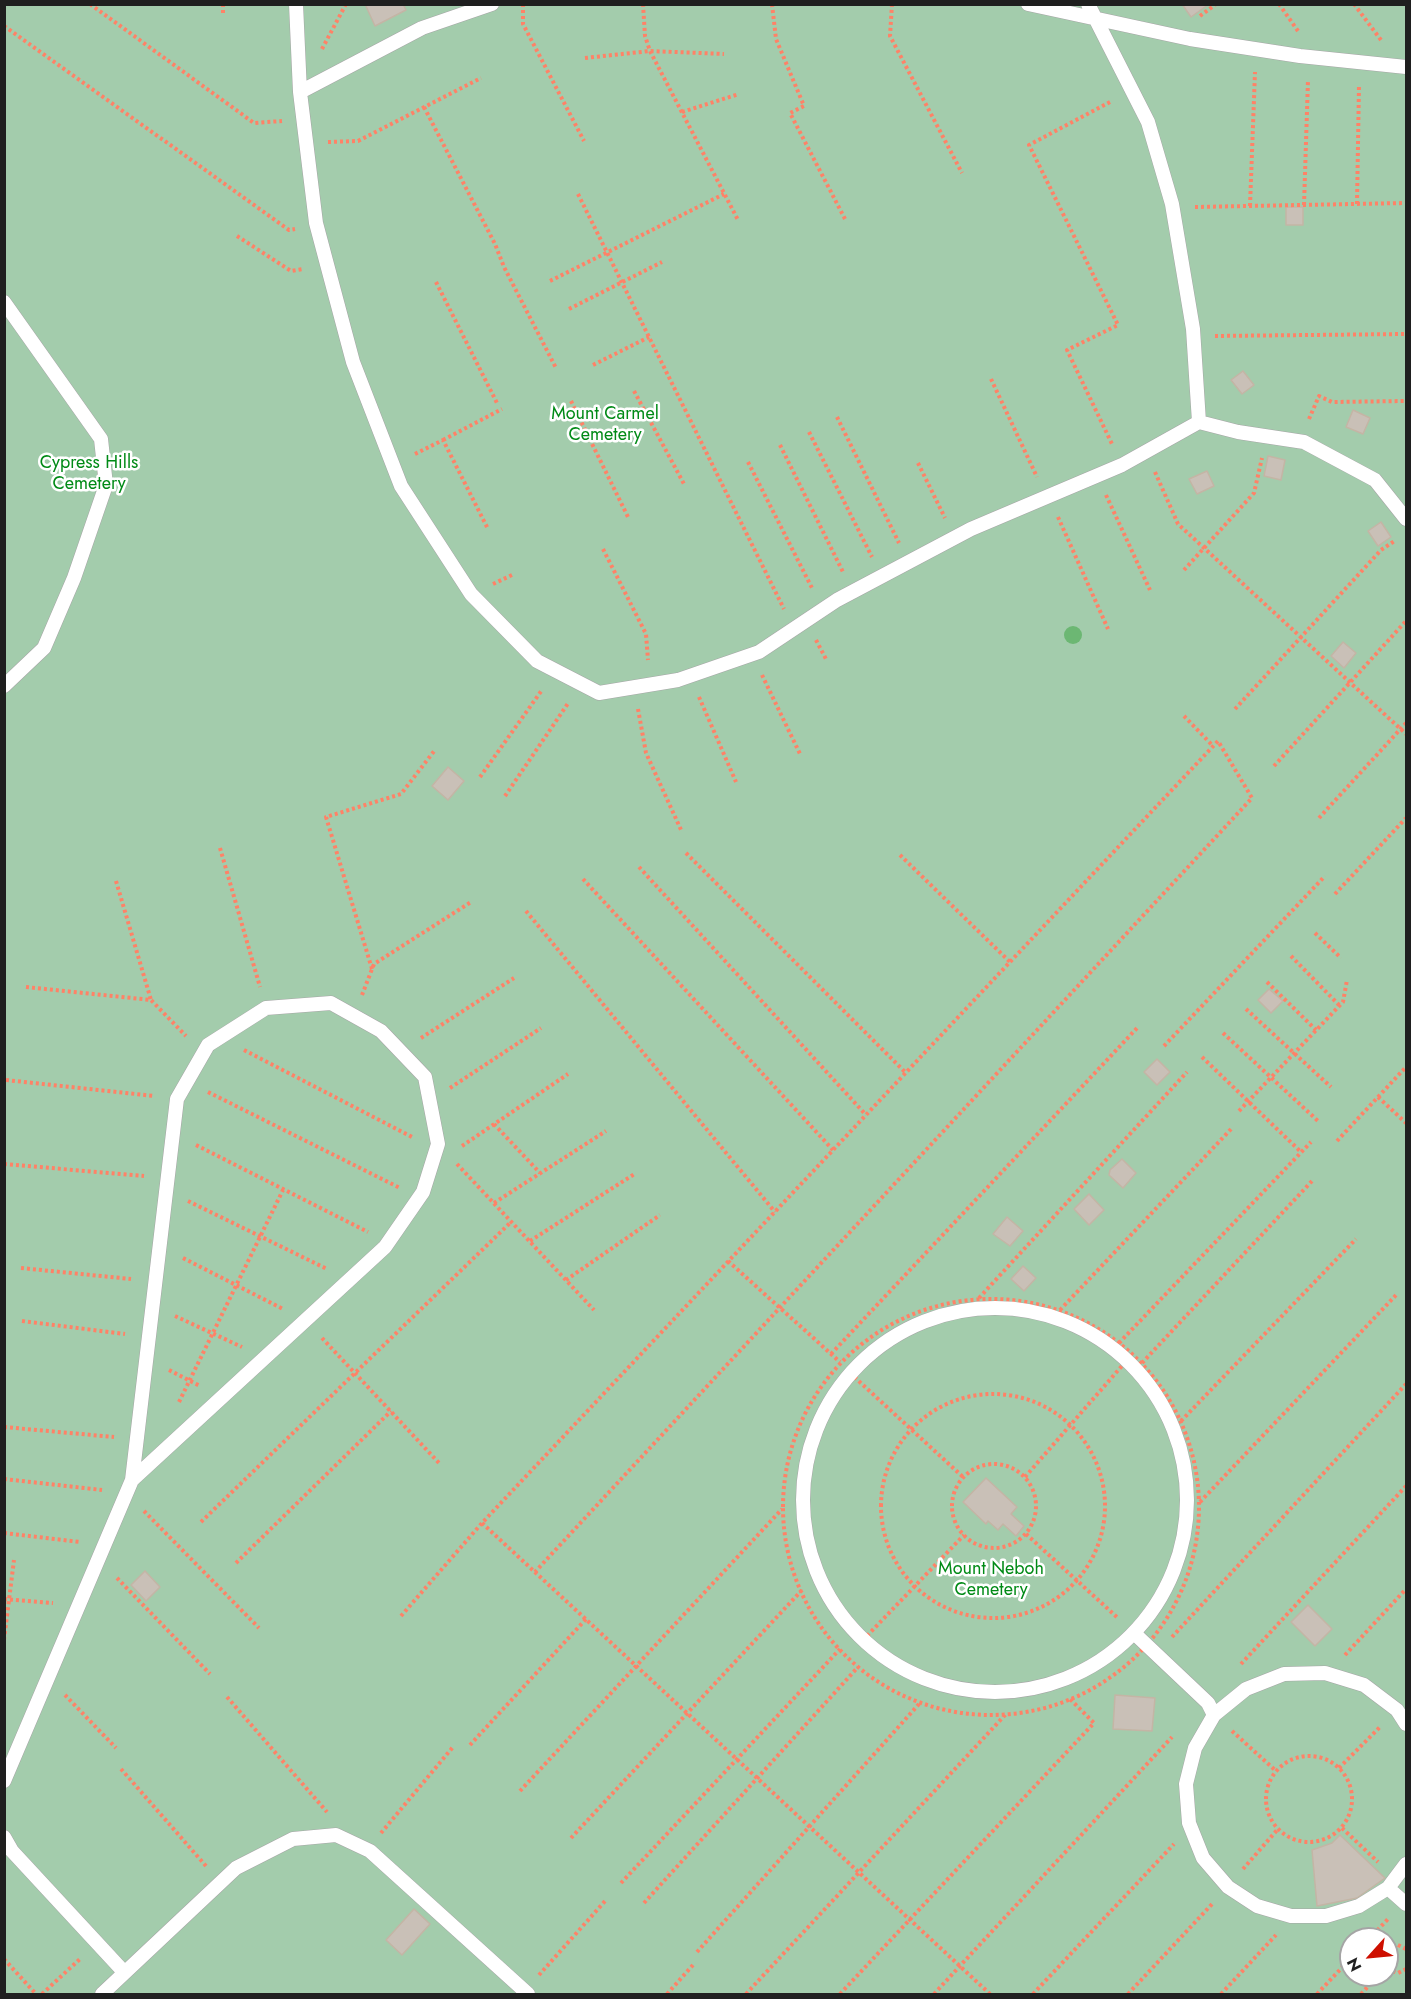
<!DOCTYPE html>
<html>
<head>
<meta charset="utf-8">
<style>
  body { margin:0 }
  #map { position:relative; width:1411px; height:1999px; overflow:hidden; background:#f1eee4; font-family:Jost,sans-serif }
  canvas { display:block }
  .frame { position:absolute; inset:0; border:6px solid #1f1f1f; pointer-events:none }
  .north { position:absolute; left:1339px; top:1927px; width:60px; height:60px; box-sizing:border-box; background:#fff; border:2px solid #a5a5a5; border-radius:50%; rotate:243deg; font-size:16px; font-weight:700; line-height:24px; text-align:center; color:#1f1f1f }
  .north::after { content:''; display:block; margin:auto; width:21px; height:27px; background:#ce0f00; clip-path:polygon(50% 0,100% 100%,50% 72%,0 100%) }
</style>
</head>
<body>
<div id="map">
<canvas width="1411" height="1999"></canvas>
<div class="frame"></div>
<div class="north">N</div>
</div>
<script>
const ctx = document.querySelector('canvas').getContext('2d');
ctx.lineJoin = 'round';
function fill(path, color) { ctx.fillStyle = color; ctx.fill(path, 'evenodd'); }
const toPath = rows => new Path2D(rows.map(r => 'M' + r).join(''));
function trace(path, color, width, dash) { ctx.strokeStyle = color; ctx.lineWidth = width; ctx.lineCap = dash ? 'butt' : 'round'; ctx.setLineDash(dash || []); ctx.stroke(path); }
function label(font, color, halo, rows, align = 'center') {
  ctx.font = font + ' Jost,sans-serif'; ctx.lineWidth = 5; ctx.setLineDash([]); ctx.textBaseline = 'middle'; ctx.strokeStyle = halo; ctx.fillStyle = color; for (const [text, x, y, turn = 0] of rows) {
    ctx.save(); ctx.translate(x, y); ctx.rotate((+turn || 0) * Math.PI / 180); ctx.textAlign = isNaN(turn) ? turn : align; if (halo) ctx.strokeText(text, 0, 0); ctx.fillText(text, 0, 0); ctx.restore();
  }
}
fill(toPath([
  [5,5,1406,5,1406,1994,5,1994],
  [1351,1939,1387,1939,1387,1975,1351,1975]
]), '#a3ccac');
const building = toPath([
  [365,4,403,4,406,10,375,26,365,4],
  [1182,4,1209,4,1191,17,1182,4],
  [1286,207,1303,207,1303,225,1286,225,1286,207],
  [1243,371,1254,385,1242,394,1231,380,1243,371],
  [1353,410,1370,418,1363,434,1346,427,1353,410],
  [1268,456,1285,460,1281,480,1264,476,1268,456],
  [1207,471,1214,486,1197,494,1189,479,1207,471],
  [1381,522,1391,537,1378,546,1368,531,1381,522],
  [1343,642,1356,653,1344,668,1331,656,1343,642],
  [448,767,464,781,448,800,432,786,448,767],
  [1269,989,1283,1001,1271,1013,1258,1000,1269,989],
  [1157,1059,1170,1072,1157,1085,1144,1072,1157,1059],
  [1122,1159,1136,1173,1123,1188,1109,1175,1110,1170,1122,1159],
  [1089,1194,1104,1210,1089,1225,1074,1209,1089,1194],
  [1007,1217,1023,1231,1010,1246,993,1234,1007,1217],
  [1023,1266,1036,1278,1024,1291,1011,1279,1023,1266],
  [986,1478,1017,1507,1011,1514,1024,1526,1016,1536,1003,1524,998,1530,988,1521,986,1524,963,1502,986,1478],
  [145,1571,160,1587,146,1601,131,1585,145,1571],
  [1308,1605,1332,1629,1315,1646,1291,1622,1308,1605],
  [1115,1695,1155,1698,1152,1731,1113,1729,1115,1695],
  [1340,1835,1385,1878,1357,1898,1317,1906,1312,1850,1332,1843,1340,1835],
  [414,1909,430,1924,402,1955,386,1940,414,1909]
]);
fill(building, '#c9c0b7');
trace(building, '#c4b5a5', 1.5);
const lane = toPath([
  [296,4,300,92,316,223,353,362,401,486,471,594,537,661,599,693,678,680,759,652,837,600,971,529,1122,465,1199,422,1238,432,1304,442,1375,480,1406,519],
  [1028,4,1190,39,1300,56,1406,67],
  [1088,4,1148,122,1172,204,1193,329,1199,422],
  [300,92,422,28,492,4],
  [4,302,101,439,106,485,74,578,44,648,4,686],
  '803 1500a192 192 0 1 1 384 0a192 192 0 1 1-384 0Z',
  [1135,1634,1208,1703,1214,1715],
  [1406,1724,1397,1710,1364,1685,1325,1673,1284,1674,1246,1689,1214,1715,1195,1748,1186,1784,1189,1823,1203,1858,1228,1887,1257,1906,1291,1916,1326,1916,1359,1906,1388,1888,1406,1864],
  [4,1781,132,1480,177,1099,208,1045,266,1008,331,1003,381,1031,425,1077,438,1144,423,1192,385,1247,132,1480],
  [4,1837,12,1851,124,1972],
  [1388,1888,1406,1904],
  [102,1994,236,1868,293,1839,336,1835,370,1851,528,1994]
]);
trace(lane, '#a6a6a6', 15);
trace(toPath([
  [90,4,254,123,282,121],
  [523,4,523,24,584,141],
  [643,4,645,36,650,51,738,220],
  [772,4,776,39,804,106,790,113,845,219],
  [892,4,890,36,962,173],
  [1279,4,1298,31],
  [1354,4,1381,40],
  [223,13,223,4],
  [1200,16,1216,4],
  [4,26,289,230,295,229],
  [322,49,346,4],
  [585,58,650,51,724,54],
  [1110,102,1029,145,1118,325,1067,350,1112,444],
  [424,107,495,244,504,267,556,368],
  [682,112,739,94],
  [328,142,358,141,481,78],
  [578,194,784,609],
  [1357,204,1359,85],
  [1304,205,1308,80],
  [1250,206,1255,72],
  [1195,207,1406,203],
  [237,236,291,271,303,269],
  [550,281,724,194],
  [436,282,497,403],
  [569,309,662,262],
  [1215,336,1406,334],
  [593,365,649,337],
  [991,379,1037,477],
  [634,391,684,484],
  [571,401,629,519],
  [837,417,899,543],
  [1309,419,1319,396,1332,402,1406,401],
  [809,432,872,557],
  [443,440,502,409],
  [780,445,843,572],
  [415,454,443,440,488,529],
  [748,462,813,590],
  [918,463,945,518],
  [1155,472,1178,524,1406,734],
  [1106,495,1150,590],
  [1058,517,1108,629],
  [603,549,646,634,648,660],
  [1184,570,1254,493,1262,458],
  [493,584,512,575],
  [816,640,827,661],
  [762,675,801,756],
  [699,697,736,782],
  [638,709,646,753,682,832],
  [1235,709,1381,550,1396,540],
  [1184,716,1213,746],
  [1274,766,1406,621],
  [480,777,542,690],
  [505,796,569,702],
  [1319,818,1406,723],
  [220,848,260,987],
  [686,853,906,1073],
  [900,855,1010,962],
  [639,867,866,1115],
  [583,879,833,1150],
  [116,881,151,1000],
  [1335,894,1406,818],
  [526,911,775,1212],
  [1315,933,1341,958],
  [1291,956,1339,1005],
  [372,969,326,817,401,794,435,750],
  [1267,982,1316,1030],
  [26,987,151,1000,186,1036],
  [362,995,374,964,471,902],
  [1246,1009,1331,1087],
  [1223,1033,1318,1121],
  [421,1038,514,978],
  [1164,1046,1325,876],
  [244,1050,414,1138],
  [1202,1057,1301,1152],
  [6,1080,154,1096],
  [450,1088,541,1028],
  [208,1092,400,1188],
  [1378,1097,1406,1123],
  [1239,1111,1343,1002,1347,980],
  [494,1124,540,1173],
  [1337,1141,1406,1067],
  [196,1145,368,1232],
  [462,1146,568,1074],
  [4,1164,144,1176],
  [457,1164,594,1310],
  [188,1201,327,1269],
  [494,1203,606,1131],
  [530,1241,636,1173],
  [183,1258,283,1309],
  [728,1261,840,1362],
  [21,1268,131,1279],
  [566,1280,660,1215],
  [979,1298,1187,1072],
  '783 1507a208 208 0 1 1 416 0a208 208 0 1 1-416 0Z',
  [1060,1310,1233,1127],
  [175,1316,242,1347],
  [22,1321,125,1334],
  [322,1338,439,1463],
  [1119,1343,1311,1142],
  [831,1354,1138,1027],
  [1142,1363,1312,1181],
  [169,1370,200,1386],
  [850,1373,963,1477],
  '881 1506a112 112 0 1 1 224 0a112 112 0 1 1-224 0Z',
  [179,1402,283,1190],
  [1181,1421,1356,1239],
  [4,1427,114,1437],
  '952 1506a42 42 0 1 1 84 0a42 42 0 1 1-84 0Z',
  [1025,1477,1128,1359],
  [4,1479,102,1490],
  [1200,1502,1397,1294],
  [144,1511,259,1628],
  [201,1522,511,1222],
  [482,1523,990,1994],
  [4,1533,80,1542],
  [1026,1534,1119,1619],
  [236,1563,391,1411],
  [117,1578,210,1674],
  [4,1599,53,1603],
  [401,1616,482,1523,1218,741,1252,798,535,1572],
  [1172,1637,1406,1384],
  [4,1640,14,1560],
  [863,1640,964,1535],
  [1345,1655,1406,1589],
  [1241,1664,1406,1486],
  [65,1695,116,1748],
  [227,1697,327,1812],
  [1232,1731,1276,1771],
  [470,1745,586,1619],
  '1266 1799a43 43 0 1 1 86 0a43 43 0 1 1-86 0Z',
  [1339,1768,1381,1726],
  [121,1769,206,1866],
  [520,1791,782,1509],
  [1342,1828,1378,1862],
  [381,1833,453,1747],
  [571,1838,802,1590],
  [1243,1869,1278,1829],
  [621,1883,840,1649],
  [644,1903,858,1667],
  [1369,1939,1389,1918],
  [1387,1948,1396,1944,1406,1949],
  [697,1952,919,1704],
  [4,1959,36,1994],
  [1387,1969,1398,1973,1406,1969],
  [539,1975,606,1900],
  [42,1994,81,1958],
  [667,1994,693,1965],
  [746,1994,1006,1714],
  [840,1994,1094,1723,1070,1699],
  [934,1994,1172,1737],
  [1033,1994,1174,1844],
  [1128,1994,1213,1903],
  [1221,1994,1276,1935],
  [1317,1994,1351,1958],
  [1361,1994,1374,1980]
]), '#ff8267', 4, [3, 3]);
trace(lane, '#fff', 14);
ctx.fillStyle = '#6cb773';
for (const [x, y] of [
  [1073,635]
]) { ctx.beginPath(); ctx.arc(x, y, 9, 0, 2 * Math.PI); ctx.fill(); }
label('18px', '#008a16', '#fff', [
  ["Mount Carmel",605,415],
  ["Cemetery",605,436],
  ["Cypress Hills",89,464],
  ["Cemetery",89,485],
  ["Mount Neboh",991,1570],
  ["Cemetery",991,1591]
]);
</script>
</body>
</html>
